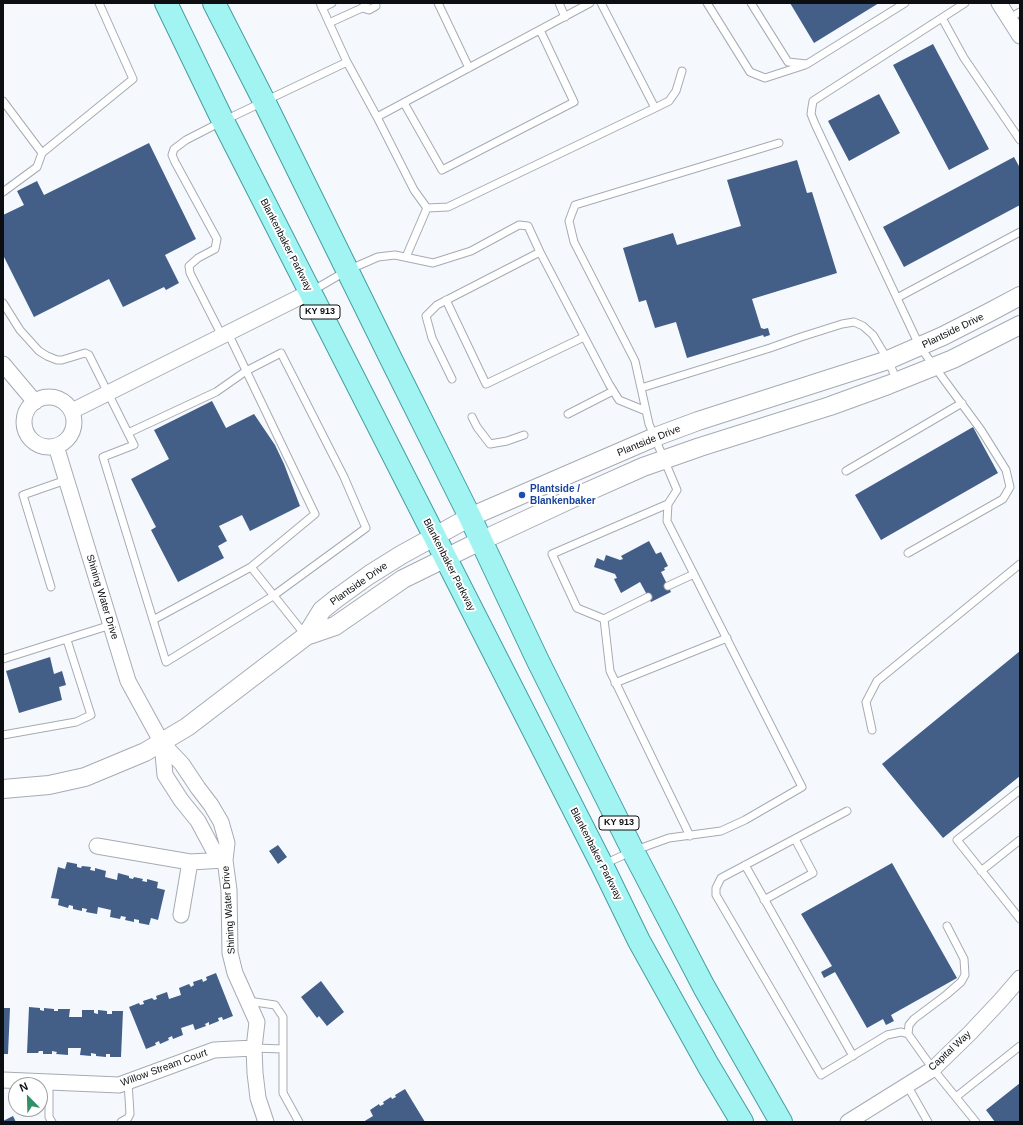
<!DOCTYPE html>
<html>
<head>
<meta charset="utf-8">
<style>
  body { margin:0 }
  #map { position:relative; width:1023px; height:1125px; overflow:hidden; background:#f5f9fe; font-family:Arial,sans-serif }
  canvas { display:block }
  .frame { position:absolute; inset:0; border:4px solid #0c0e11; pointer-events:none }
  .north { position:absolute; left:8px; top:1077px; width:40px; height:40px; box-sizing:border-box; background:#fff; border:1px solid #9e9fa0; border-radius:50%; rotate:337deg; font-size:11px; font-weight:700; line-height:16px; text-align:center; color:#0c0e11 }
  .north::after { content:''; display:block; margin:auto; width:14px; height:18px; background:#319068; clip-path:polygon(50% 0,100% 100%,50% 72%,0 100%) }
</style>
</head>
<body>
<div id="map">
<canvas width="1023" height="1125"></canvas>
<div class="frame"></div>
<div class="north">N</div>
</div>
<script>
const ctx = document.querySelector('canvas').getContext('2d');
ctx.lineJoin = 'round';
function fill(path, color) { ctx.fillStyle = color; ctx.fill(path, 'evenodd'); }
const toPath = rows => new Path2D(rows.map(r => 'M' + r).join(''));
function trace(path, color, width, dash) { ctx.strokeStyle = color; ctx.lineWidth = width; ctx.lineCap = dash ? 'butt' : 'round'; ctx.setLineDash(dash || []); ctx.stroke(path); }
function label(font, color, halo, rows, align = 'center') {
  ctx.font = font + ' Arial,sans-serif'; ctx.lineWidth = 4; ctx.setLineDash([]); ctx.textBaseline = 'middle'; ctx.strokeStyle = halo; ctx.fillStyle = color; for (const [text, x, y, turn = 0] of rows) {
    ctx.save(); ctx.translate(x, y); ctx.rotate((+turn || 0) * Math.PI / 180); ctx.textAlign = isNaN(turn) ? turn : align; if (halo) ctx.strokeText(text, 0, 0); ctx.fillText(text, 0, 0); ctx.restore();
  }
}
fill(toPath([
  [790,3,879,3,814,43],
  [933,44,989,149,949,170,893,65],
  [879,94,900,133,849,161,828,121],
  [149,143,196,239,165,255,179,283,166,290,164,287,123,307,109,279,34,317,3,255,3,215,24,205,17,191,37,181,44,195],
  [1014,157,1020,168,1020,205,904,267,883,227],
  [797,160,807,193,812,192,837,273,752,299,761,328,764,329,768,328,770,335,764,337,763,335,687,358,676,322,655,328,646,300,639,302,623,248,673,233,677,245,741,226,727,180],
  [212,401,226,428,254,414,275,445,284,464,300,506,250,531,242,515,219,526,227,541,218,546,224,558,178,582,151,530,156,527,131,479,169,459,154,430],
  [973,427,998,473,881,540,855,495],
  [649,541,656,554,661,552,668,566,664,568,665,570,661,572,671,592,651,602,640,582,621,593,614,579,617,578,615,574,594,567,597,558,604,561,606,555,620,560,623,559,621,556],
  [1020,651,1020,776,943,838,882,764],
  [50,657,54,674,62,671,66,685,59,687,62,700,19,713,6,671],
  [278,845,287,857,278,864,269,851],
  [67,862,77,864,77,867,81,868,82,866,91,867,90,870,95,871,95,868,106,871,105,877,117,880,118,873,129,876,129,878,133,879,134,877,143,879,142,881,147,882,147,879,158,882,157,888,165,890,158,920,151,918,149,925,139,923,139,920,134,919,134,922,125,920,126,917,121,916,120,919,110,917,111,910,98,907,97,914,86,912,87,909,82,908,82,911,73,909,73,906,69,905,68,908,58,905,59,899,51,898,58,867,65,869],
  [892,863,957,978,891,1015,894,1021,886,1025,883,1019,867,1028,835,972,824,978,821,972,832,966,801,914],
  [216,973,233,1016,223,1020,222,1017,218,1018,219,1021,209,1025,209,1022,205,1024,206,1026,195,1030,193,1024,181,1028,183,1035,173,1039,172,1036,168,1038,169,1040,160,1044,159,1041,155,1043,156,1045,146,1049,129,1007,139,1003,140,1005,144,1004,143,1001,152,998,154,1000,157,999,156,996,167,992,169,999,181,995,179,988,189,984,191,987,194,985,193,982,202,979,203,982,207,980,206,977],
  [321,981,344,1012,327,1026,319,1016,317,1018,301,997],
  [29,1007,40,1008,40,1010,44,1011,44,1008,54,1009,54,1011,58,1011,58,1009,70,1009,69,1017,82,1017,82,1010,94,1010,94,1013,98,1014,98,1010,107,1011,107,1014,112,1014,112,1011,123,1011,121,1057,110,1057,110,1054,106,1054,106,1057,96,1056,96,1054,91,1053,91,1056,80,1055,81,1048,68,1048,68,1055,56,1054,57,1052,52,1051,52,1054,43,1054,43,1051,39,1051,38,1053,27,1053],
  [3,1008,10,1008,8,1054,3,1054],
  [1020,1083,1020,1122,995,1122,986,1110],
  [405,1089,425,1122,363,1122,373,1116,370,1110,379,1104,380,1106,384,1104,383,1102,391,1097,392,1099,396,1097,395,1095],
  [13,1116,16,1122,3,1122,3,1121]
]), '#435e87');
const service = toPath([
  [438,3,469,68],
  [559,3,565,17],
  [707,3,750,72,765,78,805,65],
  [751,3,788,62,807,64,905,3],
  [322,8,332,3],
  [362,8,369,10,376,6],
  [942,18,964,58,1020,140],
  [1009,18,1020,12],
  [329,23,362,8,367,3],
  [347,62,377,117,414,190,427,208],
  [3,101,42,153],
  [404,103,442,170,574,102,540,30],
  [655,108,669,101,676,91,682,71],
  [377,117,590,3],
  [3,192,37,167,42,153,133,79,99,3],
  [406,257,427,208,448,207,655,108,601,3],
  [312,291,348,270,378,257,395,255,433,263,471,251,519,225,528,226,540,252,609,384,619,400,646,411],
  [897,298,1020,232],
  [446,300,486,384,584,337],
  [3,303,20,330,39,351,47,356,57,360,62,360,85,353,89,355,134,445,103,457,166,662,273,596,366,528,344,477,281,353,246,371,216,392,128,433],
  [228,333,315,514,251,567,306,636],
  [222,336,190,273,189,266,198,258,215,249,217,239,175,162,172,155,174,149,186,140,223,121,347,62,320,3],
  [452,379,432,338,426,316,437,305,540,252],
  [641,388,770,348,801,337,842,324,854,322,863,326,873,335,888,360,897,381],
  [568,414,613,391],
  [472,417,477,427,490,444,507,441,524,435],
  [846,471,962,403],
  [668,504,552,554,577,608,604,619,610,671,690,836],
  [908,553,1003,499,1010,487,1006,470,981,430,920,347,815,124,811,114,812,107,813,101,965,3],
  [668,586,694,574],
  [51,587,23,495,66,480],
  [604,619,648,597],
  [153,620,251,567],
  [3,659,111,625],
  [615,683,727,638],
  [872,730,866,702,877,681,1020,564],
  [3,735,76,722,91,715,67,640],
  [1020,790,957,840,1020,919],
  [847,811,721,878,716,888,716,895,821,1075,887,1035,901,1032,908,1034,933,1069,976,1122],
  [604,864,633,851,669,838,721,831,745,820,802,787,667,521,668,504,677,490,649,424,635,361,574,242,569,221,575,205,779,143],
  [745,865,853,1056],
  [981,871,1020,840],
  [764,900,813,873,795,839],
  [248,1001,275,1005,283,1017,283,1093,299,1122],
  [908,1034,909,1025,914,1019,946,995,961,982,965,975,964,959,947,926],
  [254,1048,283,1049],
  [49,1082,49,1117,52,1122],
  [907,1085,928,1122],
  [956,1097,1020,1046],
  [121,1122,128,1118,130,1114,128,1082]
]);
const minor = toPath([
  [999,3,1020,36],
  [3,364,35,402],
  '24 422a25 25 0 1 1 50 0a25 25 0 1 1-50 0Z',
  [72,411,310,292],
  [56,446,128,681,162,743,182,764,198,788,211,805,221,822,227,843,225,860,229,890,230,953,235,973,257,1022,254,1048,255,1073,258,1098,266,1122],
  [162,743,165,775,181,800,198,821,214,851,225,860],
  [97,846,190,862],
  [181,915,190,862,225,860],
  [3,1080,119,1085,214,1050,254,1048],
  [848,1122,933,1069,970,1033,1001,1000,1020,978]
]);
const tertiary = toPath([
  [306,636,322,610,337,598,369,575,401,555,470,517,655,437,698,421,888,360,943,336,990,312,1020,296],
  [3,789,49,785,85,777,145,752,187,727,306,636,335,626,403,579,470,546,571,499,643,467,700,447,830,406,888,385,953,359,1020,325]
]);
const primary = toPath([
  [166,3,223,121,602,865,639,941,708,1065,742,1122],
  [214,3,264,101,392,361,470,517,538,661,633,851,704,987,781,1122]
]);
trace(service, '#a6abb3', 9);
trace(minor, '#a6abb3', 17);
trace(tertiary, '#a6abb3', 20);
trace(primary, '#459e9f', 24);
trace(service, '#fff', 7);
trace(minor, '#fff', 15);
trace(tertiary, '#fff', 18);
trace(primary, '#a2f4f3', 22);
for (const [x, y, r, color] of [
  [522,495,4,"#1a4fb4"]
]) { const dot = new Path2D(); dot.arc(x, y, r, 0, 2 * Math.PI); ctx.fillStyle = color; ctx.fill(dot); trace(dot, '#fff', 1.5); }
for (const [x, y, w] of [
  [320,312,40],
  [619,823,40]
]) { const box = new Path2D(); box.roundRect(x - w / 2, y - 7, w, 14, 3); ctx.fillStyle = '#fff'; ctx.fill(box); trace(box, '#0c0e11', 1); }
label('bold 9px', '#0c0e11', null, [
  ["KY 913",320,312],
  ["KY 913",619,823]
]);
label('10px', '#0c0e11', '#fff', [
  ["Blankenbaker Parkway",286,245,63],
  ["Plantside Drive",953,331,-26],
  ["Plantside Drive",649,441,-22],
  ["Blankenbaker Parkway",449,565,63],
  ["Plantside Drive",359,584,-35],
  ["Shining Water Drive",102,597,73],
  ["Blankenbaker Parkway",596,854,63],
  ["Shining Water Drive",229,910,-94],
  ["Capital Way",950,1051,-43],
  ["Willow Stream Court",164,1068,-20]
]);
label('bold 10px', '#164399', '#fff', [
  ["Plantside /",530,489],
  ["Blankenbaker",530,501]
], 'left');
</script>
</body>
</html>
